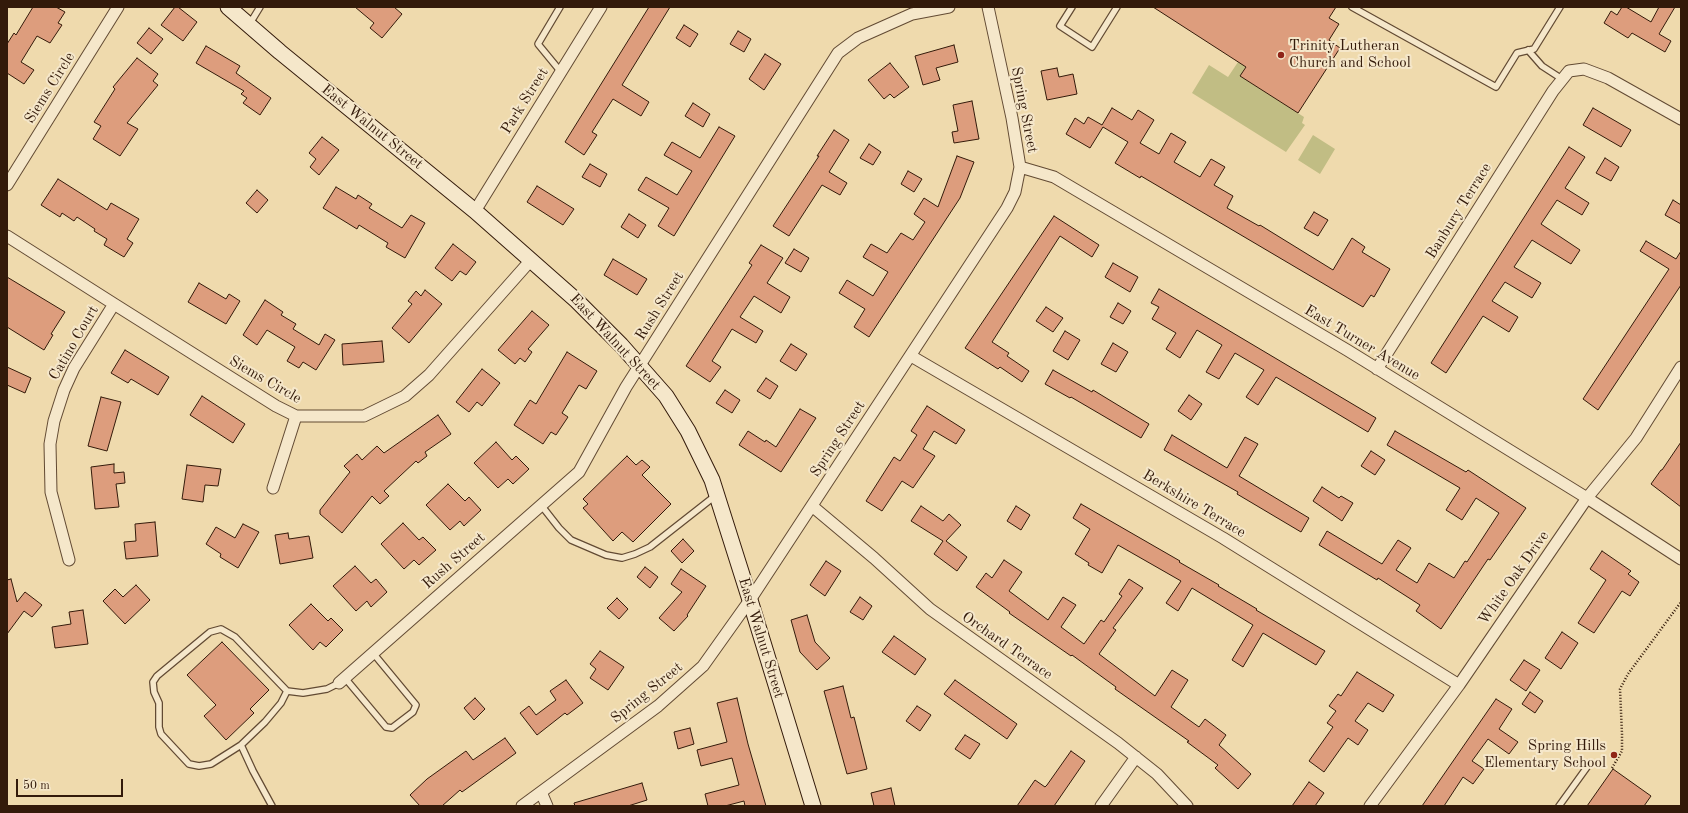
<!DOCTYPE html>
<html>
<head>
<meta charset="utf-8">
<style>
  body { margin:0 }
  #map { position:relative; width:1688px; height:813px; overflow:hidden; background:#efdaad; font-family:"Old Standard TT",serif }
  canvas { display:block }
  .frame { position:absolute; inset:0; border:8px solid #331a0a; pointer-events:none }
  .scale { position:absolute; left:16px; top:779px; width:107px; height:18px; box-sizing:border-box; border:2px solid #331a0a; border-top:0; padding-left:5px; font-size:12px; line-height:14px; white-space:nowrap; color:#331a0a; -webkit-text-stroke:3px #f5e7ca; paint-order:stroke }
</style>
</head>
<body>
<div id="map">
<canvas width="1688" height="813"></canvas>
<div class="frame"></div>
<div class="scale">50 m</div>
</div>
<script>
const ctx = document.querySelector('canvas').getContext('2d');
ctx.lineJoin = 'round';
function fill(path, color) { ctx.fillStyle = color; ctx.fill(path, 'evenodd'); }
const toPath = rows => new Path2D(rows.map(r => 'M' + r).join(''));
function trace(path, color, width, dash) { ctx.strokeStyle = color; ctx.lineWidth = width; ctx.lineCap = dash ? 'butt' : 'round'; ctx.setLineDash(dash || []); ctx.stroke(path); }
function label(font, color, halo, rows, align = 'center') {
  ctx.font = font + ' "Old Standard TT",serif'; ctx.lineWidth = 4; ctx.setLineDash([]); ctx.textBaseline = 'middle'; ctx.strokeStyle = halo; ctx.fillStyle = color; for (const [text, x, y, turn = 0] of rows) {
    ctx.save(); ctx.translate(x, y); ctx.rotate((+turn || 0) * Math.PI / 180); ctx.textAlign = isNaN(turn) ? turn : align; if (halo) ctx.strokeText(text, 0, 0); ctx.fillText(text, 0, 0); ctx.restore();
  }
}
fill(toPath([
  [1238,62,1246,66,1240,76,1304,117,1302,123,1305,125,1286,152,1192,93,1209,65,1228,77],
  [1313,135,1335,149,1320,174,1298,160]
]), '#c1bd84');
const building = toPath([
  [33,7,56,7,65,12,58,23,62,25,50,43,37,36,21,62,34,70,24,84,7,73,7,44,14,33,16,35,33,7],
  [175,7,178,7,197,22,183,41,161,25,175,7],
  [355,7,394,7,402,14,382,38,370,28,374,23,355,7],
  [649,7,670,7,622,85,649,102,641,116,613,99,592,132,597,135,584,155,565,142,649,7],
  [1153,7,1336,7,1329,18,1339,24,1329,40,1340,48,1298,113,1240,76,1246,67,1153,7],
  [1622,7,1626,7,1651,22,1659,7,1675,7,1659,34,1671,41,1665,52,1632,33,1628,38,1604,23,1611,11,1617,15,1622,7],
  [684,25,698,34,690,47,676,38,684,25],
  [149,28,163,39,151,54,137,43,149,28],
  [738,31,751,39,744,52,730,44,738,31],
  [954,45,958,62,936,68,940,80,923,85,915,56,954,45],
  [206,46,240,66,236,73,271,98,260,115,243,103,247,98,241,94,244,91,196,63,206,46],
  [765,54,781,64,764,90,749,79,765,54],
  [137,58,158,74,153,81,158,85,127,123,138,129,120,156,93,139,101,126,94,122,115,89,113,87,137,58],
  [890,63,909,87,894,98,890,94,884,99,868,80,890,63],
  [1057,68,1059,77,1073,74,1077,94,1047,100,1041,71,1057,68],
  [972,101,979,139,954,143,952,132,958,131,953,105,972,101],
  [693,103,710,114,703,127,685,116,693,103],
  [1112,108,1132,120,1138,110,1154,120,1140,143,1159,154,1171,133,1186,142,1174,162,1200,177,1211,159,1225,167,1214,185,1233,196,1227,208,1259,226,1260,225,1333,270,1352,238,1365,247,1362,252,1390,269,1374,297,1371,295,1363,307,1141,176,1140,178,1115,163,1128,142,1103,127,1090,148,1066,134,1075,118,1084,124,1088,117,1102,125,1112,108],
  [1593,108,1631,130,1621,147,1583,125,1593,108],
  [719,127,735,136,674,236,658,226,669,208,638,190,646,177,677,195,692,171,664,155,672,142,700,158,719,127],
  [834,130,849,140,829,172,847,183,840,195,822,185,789,236,773,226,819,156,817,156,834,130],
  [322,137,339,150,319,175,310,167,316,159,309,153,322,137],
  [869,144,881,152,873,165,860,158,869,144],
  [1569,147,1585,157,1565,188,1589,203,1582,215,1557,200,1541,224,1580,250,1571,264,1532,240,1514,267,1541,283,1532,298,1505,282,1492,301,1518,317,1509,332,1483,316,1446,373,1431,363,1569,147],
  [957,156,974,162,960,198,869,337,854,327,865,309,839,293,847,280,873,296,888,272,863,257,871,244,887,253,901,233,913,240,925,222,914,214,924,198,938,207,957,156],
  [1605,158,1619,167,1611,181,1596,173,1605,158],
  [590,164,607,174,600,187,582,177,590,164],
  [908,171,922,179,914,192,901,184,908,171],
  [58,179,107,210,111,203,139,219,127,239,133,243,124,257,104,245,107,239,94,231,95,229,77,217,74,221,62,213,60,217,41,205,58,179],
  [537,186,574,209,563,225,527,202,537,186],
  [336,187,356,199,358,195,372,204,369,208,402,228,411,215,425,223,405,258,386,247,388,243,359,225,357,229,323,208,336,187],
  [257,190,268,200,257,213,246,203,257,190],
  [1673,200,1681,205,1681,224,1665,215,1673,200],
  [1314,212,1328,220,1318,236,1304,228,1314,212],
  [629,214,646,225,638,238,621,227,629,214],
  [1054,216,1099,245,1092,257,1060,236,992,342,1009,353,1007,356,1029,371,1022,382,1000,367,998,369,965,348,1054,216],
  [1646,241,1676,259,1681,251,1681,285,1598,410,1583,399,1669,269,1640,251,1646,241],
  [453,244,476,262,466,275,460,271,452,281,435,268,453,244],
  [761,245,783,258,767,283,790,297,781,313,754,296,740,317,763,331,756,343,732,329,712,361,721,367,710,382,686,366,752,265,749,263,761,245],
  [794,249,809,258,801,272,785,263,794,249],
  [613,259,647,279,637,295,604,275,613,259],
  [1113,263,1138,277,1130,292,1105,277,1113,263],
  [7,277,65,312,51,334,53,335,44,350,7,327,7,277],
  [199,283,226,299,229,294,240,301,226,324,188,302,199,283],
  [1159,289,1376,418,1368,432,1276,377,1258,405,1246,397,1264,370,1235,353,1219,379,1206,372,1222,345,1197,330,1180,358,1166,349,1176,333,1152,319,1159,307,1151,303,1159,289],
  [425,290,442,304,409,343,392,328,412,304,408,301,416,291,421,296,425,290],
  [265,300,283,312,281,315,296,324,293,329,319,345,325,334,335,340,316,370,303,362,299,368,287,361,295,347,267,330,257,345,243,335,265,300],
  [1118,303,1131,311,1123,324,1110,317,1118,303],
  [1046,307,1063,318,1053,332,1036,321,1046,307],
  [532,311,549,325,528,349,532,352,525,362,520,358,515,364,498,350,532,311],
  [1065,331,1080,340,1068,360,1053,351,1065,331],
  [382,341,384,362,343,365,342,344,382,341],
  [1113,343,1128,352,1116,372,1101,364,1113,343],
  [791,344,807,354,796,371,780,361,791,344],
  [125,350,169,377,158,395,131,379,128,383,111,373,125,350],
  [567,352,597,371,586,389,579,385,562,413,568,417,556,435,551,432,543,444,514,425,530,400,536,404,567,352],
  [7,367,31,378,25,393,7,385,7,367],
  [482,369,500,383,482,406,477,402,469,412,456,402,482,369],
  [1053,370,1092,392,1093,390,1149,424,1141,438,1071,397,1070,398,1045,384,1053,370],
  [766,378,778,386,770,399,757,391,766,378],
  [725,390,740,400,732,413,716,403,725,390],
  [1189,395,1202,404,1191,420,1178,411,1189,395],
  [202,396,245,424,233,443,190,415,202,396],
  [101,397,121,402,107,451,88,446,101,397],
  [927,406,965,430,956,444,934,431,923,449,935,456,913,488,902,481,882,511,866,501,894,457,900,461,917,435,911,431,927,406],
  [800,409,816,418,781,472,739,445,748,431,765,442,766,440,776,447,800,409],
  [438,415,451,434,425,452,427,456,418,463,416,461,384,491,389,496,380,504,372,496,342,533,320,514,320,510,350,472,344,466,357,454,362,460,377,446,384,453,438,415],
  [1395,431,1466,472,1468,470,1526,508,1490,560,1488,559,1441,629,1416,611,1420,605,1378,578,1377,580,1319,545,1327,531,1382,564,1398,540,1411,548,1396,570,1417,583,1429,563,1454,578,1465,561,1467,562,1499,513,1476,498,1462,520,1446,510,1460,488,1387,445,1395,431],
  [1172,435,1227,468,1245,437,1258,444,1239,476,1309,518,1301,532,1237,494,1238,492,1164,450,1172,435],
  [496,442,512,460,516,456,529,469,513,484,508,479,498,488,474,463,496,442],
  [1681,442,1681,507,1651,484,1661,470,1662,470,1681,442],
  [1371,451,1385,460,1375,475,1361,466,1371,451],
  [627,456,636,465,642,460,650,467,642,475,671,504,633,542,622,532,613,541,583,508,588,504,583,499,627,456],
  [114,464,114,473,124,472,125,483,116,484,119,507,95,509,91,467,114,464],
  [187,465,221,469,218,486,205,485,203,502,182,499,187,465],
  [448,484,465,501,469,497,481,510,464,526,460,521,450,530,426,505,448,484],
  [1322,487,1339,498,1341,496,1353,503,1342,521,1313,501,1322,487],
  [1081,504,1180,561,1179,562,1219,585,1218,586,1257,609,1256,610,1325,651,1316,665,1263,633,1243,667,1232,660,1253,625,1192,588,1178,611,1166,603,1181,581,1118,545,1102,573,1088,565,1089,563,1075,554,1090,529,1073,518,1081,504],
  [921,506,943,521,949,514,961,525,946,541,967,557,957,571,934,554,943,541,911,521,921,506],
  [1016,506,1030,515,1021,530,1007,521,1016,506],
  [155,522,158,556,126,559,124,542,136,541,135,524,155,522],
  [403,523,419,540,423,537,436,550,419,565,414,560,404,569,381,544,403,523],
  [243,524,259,532,238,568,220,557,221,554,206,544,216,527,235,538,243,524],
  [288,533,289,539,309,536,313,558,280,564,275,535,288,533],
  [683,539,694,551,682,563,671,551,683,539],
  [1602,551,1631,571,1628,574,1639,582,1630,596,1622,591,1594,633,1578,623,1606,580,1590,569,1602,551],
  [1004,560,1022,572,1009,591,1048,620,1063,597,1076,605,1061,627,1084,644,1101,620,1104,622,1122,596,1119,594,1129,579,1143,588,1113,628,1116,630,1099,654,1155,696,1172,670,1188,680,1171,707,1199,727,1205,719,1226,735,1219,745,1251,774,1238,789,1215,768,1218,765,1187,742,1189,741,1115,689,1116,687,1072,655,1071,656,1009,613,1010,612,976,587,986,573,992,578,1004,560],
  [826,561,841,571,825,596,810,585,826,561],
  [355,566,371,583,376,579,387,592,371,607,367,601,356,611,333,586,355,566],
  [645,567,658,577,650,588,637,577,645,567],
  [681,569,706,586,687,615,688,616,674,631,659,618,682,592,671,584,681,569],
  [11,579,17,602,25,592,42,605,32,617,24,611,7,634,7,580,11,579],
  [136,585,150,600,125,624,103,601,115,589,123,597,136,585],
  [860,597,872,606,863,620,850,612,860,597],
  [617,598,628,609,619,619,607,608,617,598],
  [311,604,328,621,331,618,343,630,326,647,320,642,313,650,289,625,311,604],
  [83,610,88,644,55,648,52,627,71,624,69,612,83,610],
  [807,615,815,642,830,658,817,670,800,652,791,620,807,615],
  [1562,632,1578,643,1561,669,1545,658,1562,632],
  [894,636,926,659,915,675,882,652,894,636],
  [222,642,269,690,250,709,254,713,226,740,204,716,216,705,187,675,222,642],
  [600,651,624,667,608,690,590,678,596,669,590,664,600,651],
  [1524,660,1540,670,1526,691,1510,680,1524,660],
  [1357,672,1394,695,1383,712,1368,703,1355,721,1368,730,1358,745,1348,738,1324,772,1309,761,1333,727,1327,723,1336,711,1329,706,1338,694,1341,696,1357,672],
  [566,680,583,703,567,715,565,713,537,735,520,713,529,706,536,715,556,700,550,691,566,680],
  [955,680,1017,724,1007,739,944,694,955,680],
  [843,686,851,718,854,717,867,769,847,774,824,691,843,686],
  [1530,692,1543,701,1535,713,1522,704,1530,692],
  [475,698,485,709,474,720,464,708,475,698],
  [737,698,748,744,766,806,745,806,744,801,725,806,708,806,705,794,739,785,732,758,701,766,697,750,727,742,717,703,737,698],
  [1496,699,1512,709,1499,729,1518,742,1509,754,1488,739,1472,761,1484,769,1473,784,1463,777,1444,806,1422,806,1496,699],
  [917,706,931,715,920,731,906,721,917,706],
  [690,728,694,744,678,749,674,732,690,728],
  [965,735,980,744,970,759,955,749,965,735],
  [505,738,516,753,462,792,460,790,442,806,420,806,410,795,427,779,466,751,473,760,505,738],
  [1071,751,1085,761,1054,806,1017,806,1035,780,1045,787,1047,785,1071,751],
  [1613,769,1651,796,1644,806,1587,806,1613,769],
  [1309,782,1324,793,1315,806,1292,806,1309,782],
  [642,783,647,800,628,806,575,806,574,803,642,783],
  [891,788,895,806,874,806,871,793,891,788]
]);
fill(building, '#dd9d7d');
trace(building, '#331a0a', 1);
const lane = toPath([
  [560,7,538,44,561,72],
  [1072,7,1060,26,1092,47,1117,7],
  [1352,7,1496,87,1517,53,1534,49,1560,7],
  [249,25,260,7],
  [1528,50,1542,66,1562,79],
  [541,505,559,528,571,540,606,555,622,558,635,554,650,547,715,496],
  [345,678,386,727,392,728,413,712,416,705,373,653],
  [287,691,281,703,265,722,241,745,211,764,199,766,189,764,161,734,159,727,159,703,154,692,153,682,157,676,210,632,221,629,235,637,287,691,303,693,327,689,339,683],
  [241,745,253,771,272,806],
  [1559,806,1590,763]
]);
const street = toPath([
  [1020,167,1054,177,1347,350,1587,498,1681,559],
  [7,185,118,7],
  [475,211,601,7],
  [7,236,114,304,276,406,296,416,364,416,405,396,429,375,531,260],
  [911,356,1223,538,1459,685],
  [1377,369,1553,91,1569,71,1584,69,1608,78,1681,119],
  [273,488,296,416],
  [812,506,874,558,930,609,1118,743,1157,774,1187,806],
  [69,560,51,492,50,444,54,421,64,390,74,368,114,304],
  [339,683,579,472,626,387,838,53,858,38,912,14,949,7],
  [541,792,547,806],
  [522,806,658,706,703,666,750,600,1007,208,1015,192,1020,167,1012,118,988,7],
  [1101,806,1136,757],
  [1370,806,1459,685,1587,498,1636,438,1681,367]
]);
const secondary = toPath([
  [228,7,280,52,475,211,577,301,621,345,666,396,688,431,712,480,750,600,813,806]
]);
trace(lane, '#624a33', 8);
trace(street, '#624a33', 13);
trace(secondary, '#331a0a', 17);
trace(toPath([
  [1612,768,1622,751,1622,734,1620,689,1628,674,1681,602]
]), '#331a0a', 2.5, [1, 2]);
trace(lane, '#f5e7ca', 5.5);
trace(street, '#f5e7ca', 11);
trace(secondary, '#f5e7ca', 15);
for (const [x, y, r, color] of [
  [1281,55,4,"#8f2418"],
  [1614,755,4,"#8f2418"]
]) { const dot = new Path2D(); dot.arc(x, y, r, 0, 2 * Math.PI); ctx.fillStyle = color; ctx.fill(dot); trace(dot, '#f5e7ca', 1.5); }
label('15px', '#331a0a', '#f5e7ca', [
  ["Trinity Lutheran",1289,46],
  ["Church and School",1289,63],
  ["Spring Hills",1606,746,"right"],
  ["Elementary School",1606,763,"right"]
], 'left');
label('15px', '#331a0a', '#f5e7ca', [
  ["Siems Circle",50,88,-58],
  ["Park Street",525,101,-58],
  ["Spring Street",1024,110,79],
  ["East Walnut Street",372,127,39],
  ["Banbury Terrace",1459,211,-58],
  ["Rush Street",660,306,-58],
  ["East Walnut Street",615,342,47],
  ["Catino Court",74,343,-60],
  ["East Turner Avenue",1362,343,31],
  ["Siems Circle",265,380,30],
  ["Spring Street",838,439,-57],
  ["Berkshire Terrace",1194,504,31],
  ["Rush Street",454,561,-41],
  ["White Oak Drive",1514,578,-55],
  ["East Walnut Street",761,638,73],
  ["Orchard Terrace",1007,646,35],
  ["Spring Street",647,693,-39]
]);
</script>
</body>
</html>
